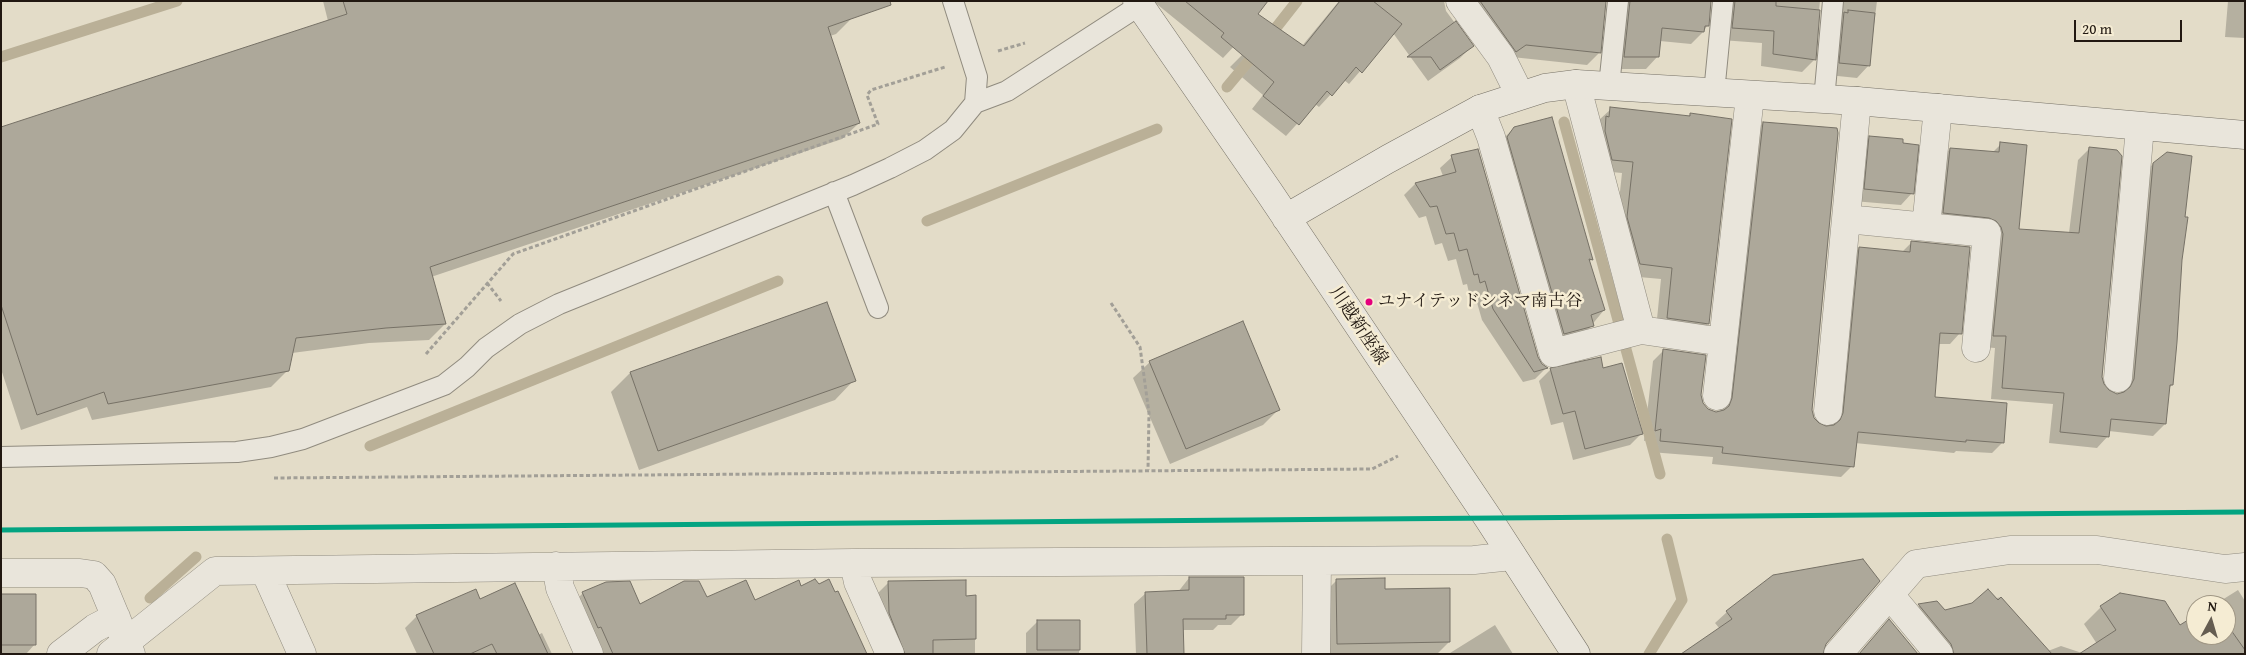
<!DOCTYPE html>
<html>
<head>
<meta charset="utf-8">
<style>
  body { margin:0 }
  #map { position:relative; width:2246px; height:655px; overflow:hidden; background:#e3dcc8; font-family:"Gentium Book Plus",serif }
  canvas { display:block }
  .frame { position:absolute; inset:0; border:2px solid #211811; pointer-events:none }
  .north { position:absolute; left:2186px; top:595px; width:50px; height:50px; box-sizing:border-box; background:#f5ecd3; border:1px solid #a09785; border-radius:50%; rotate:6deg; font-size:14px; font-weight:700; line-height:20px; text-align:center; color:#211811 }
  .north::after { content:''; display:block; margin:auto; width:18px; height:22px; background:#655d51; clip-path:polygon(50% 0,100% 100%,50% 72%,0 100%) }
  .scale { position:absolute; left:2074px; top:20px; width:108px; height:22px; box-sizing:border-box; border:2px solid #211811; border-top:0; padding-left:6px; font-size:15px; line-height:18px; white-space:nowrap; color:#211811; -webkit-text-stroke:4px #f5ecd3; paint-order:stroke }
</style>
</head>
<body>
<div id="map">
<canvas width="2246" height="655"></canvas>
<div class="frame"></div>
<div class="north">N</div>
<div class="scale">20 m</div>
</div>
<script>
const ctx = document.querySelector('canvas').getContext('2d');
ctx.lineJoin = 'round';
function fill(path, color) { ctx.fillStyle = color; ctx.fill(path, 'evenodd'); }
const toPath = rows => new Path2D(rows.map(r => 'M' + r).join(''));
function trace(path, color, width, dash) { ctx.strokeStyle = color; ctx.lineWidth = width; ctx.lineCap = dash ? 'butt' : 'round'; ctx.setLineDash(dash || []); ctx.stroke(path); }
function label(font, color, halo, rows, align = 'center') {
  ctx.font = font + ' "Gentium Book Plus","Noto Serif JP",serif'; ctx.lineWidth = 5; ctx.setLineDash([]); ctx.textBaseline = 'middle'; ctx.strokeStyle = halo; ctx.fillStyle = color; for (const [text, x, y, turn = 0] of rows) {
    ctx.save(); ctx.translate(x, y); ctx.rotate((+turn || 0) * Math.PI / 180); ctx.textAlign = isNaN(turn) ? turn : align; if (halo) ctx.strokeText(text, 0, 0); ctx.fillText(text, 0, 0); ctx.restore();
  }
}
fill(toPath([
  [323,1,846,1,852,18,836,34,830,36,859,123,842,139,431,277,445,324,429,340,369,343,292,353,288,370,271,387,92,420,87,407,21,430,1,369,1,128,328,21],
  [1153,1,1267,1,1237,43,1223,58],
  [1339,1,1444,1,1446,11,1472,46,1460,58,1428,81,1393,33,1349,84,1344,80,1319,107,1315,104,1286,136,1252,109,1263,95,1230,67,1242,55,1278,29,1302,46],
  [1457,1,1605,1,1599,53,1587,65,1512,57],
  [1607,1,1711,1,1707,26,1703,32,1691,44,1660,41,1658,56,1646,69,1612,69,1613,4],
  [1712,1,1820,1,1814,60,1802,72,1761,66,1762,43,1721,40,1718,4],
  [1822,1,1877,1,1869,65,1857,78,1828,75,1828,4],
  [2228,1,2245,1,2245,38,2225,37],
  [1611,109,1688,117,1690,114,1708,324,1696,335,1656,329,1661,279,1628,276,1616,229,1622,173,1601,171,1599,120],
  [1763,123,1813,418,1818,424,1826,428,1833,425,1849,259,1859,248,1902,252,1912,242,1960,333,1950,344,1938,344,1933,399,2003,442,1992,453,1956,451,1954,453,1855,443,1852,466,1841,477,1712,464,1713,457,1650,452,1651,439,1644,441,1653,361,1664,350,1700,394,1702,403,1707,410,1716,413,1722,410,1752,134],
  [1514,128,1592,259,1589,262,1604,310,1581,338,1552,345,1502,140],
  [1870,137,1912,193,1901,205,1853,201,1858,149],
  [2001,144,2017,231,2069,233,2078,160,2089,149,2101,377,2103,385,2108,392,2117,395,2122,392,2141,176,2153,164,2181,260,2172,385,2168,389,2165,424,2153,436,2109,431,2108,436,2097,448,2049,443,2053,404,1991,399,1995,348,1982,347,1991,247,1932,224,1939,161,1950,149,1992,153],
  [1452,157,1537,358,1541,365,1546,368,1535,379,1523,382,1482,320,1474,292,1469,293,1467,284,1463,285,1456,259,1448,261,1442,243,1435,245,1426,216,1419,218,1404,195,1415,184,1443,176,1440,168],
  [826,303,854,380,835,400,639,470,611,392,630,373],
  [1150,362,1279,409,1263,425,1170,464,1133,378],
  [1551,369,1602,369,1642,433,1630,445,1573,460,1563,422,1551,425,1539,381],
  [1774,576,1783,654,1720,629,1715,623,1727,612],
  [1189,578,1242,614,1231,625,1218,625,1213,630,1182,630,1183,654,1136,654,1134,604,1146,593,1178,592],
  [1337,580,1384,590,1449,642,1437,654,1321,654,1321,596],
  [889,582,965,597,975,597,975,654,891,654,877,594],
  [800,587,865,654,597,654,572,604,583,593,640,605,706,599,755,602],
  [2238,590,2245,601,2245,654,1927,654,1902,623,1920,605,1945,611,2001,597,2048,651,2061,646,2082,653,2097,644,2084,624,2101,607,2180,626,2196,616,2196,635,2226,635,2226,605,2214,605],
  [1,595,35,644,26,654,1,654],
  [479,600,538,635,542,633,552,654,417,654,405,628,417,616],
  [1038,621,1079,622,1079,654,1026,654,1026,633],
  [1495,625,1513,654,1450,654,1450,653]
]), '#0003');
trace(toPath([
  [1268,38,1297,1],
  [1,57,177,1],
  [1227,87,1258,50],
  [1564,122,1660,474],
  [927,221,1157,129],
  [370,446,778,281],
  [150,598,196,557],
  [1649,654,1682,600,1667,539]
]), '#bab097', 11);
const building = toPath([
  [343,1,890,1,891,5,828,27,860,123,430,267,446,324,386,328,296,338,289,371,108,404,104,392,37,415,1,305,1,127,347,14,343,1],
  [1185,1,1268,1,1258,14,1304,46,1340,1,1373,1,1402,24,1362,73,1356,67,1332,96,1327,91,1299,125,1263,96,1274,82,1221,37,1224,33,1185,1],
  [1480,1,1606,1,1601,53,1526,45,1516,52,1480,1],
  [1630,1,1711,1,1709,26,1705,26,1704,32,1662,28,1659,57,1624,57,1630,1],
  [1735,1,1776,1,1776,6,1820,10,1816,60,1773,54,1774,31,1732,28,1735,1],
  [1848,10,1875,13,1870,66,1839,63,1844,12,1848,13,1848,10],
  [1456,21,1474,46,1440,70,1431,57,1407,57,1456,21],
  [1610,107,1690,116,1690,113,1732,119,1709,324,1667,318,1672,268,1640,264,1627,217,1633,162,1612,160,1605,131,1606,116,1609,117,1610,107],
  [1552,117,1593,260,1589,259,1605,310,1591,315,1594,326,1564,334,1507,137,1514,127,1552,117],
  [1763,122,1837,128,1838,133,1812,410,1814,418,1819,423,1826,426,1834,425,1840,420,1843,413,1859,247,1910,252,1911,241,1970,247,1962,334,1940,333,1935,397,2007,403,2004,443,1966,440,1966,442,1858,432,1854,467,1722,453,1723,447,1660,441,1661,429,1655,431,1663,349,1706,355,1701,395,1703,403,1708,409,1716,412,1724,410,1729,406,1732,398,1763,122],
  [1869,136,1903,139,1903,143,1919,145,1914,194,1864,189,1869,136],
  [2000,142,2027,145,2019,229,2079,233,2089,147,2117,150,2122,156,2102,377,2104,384,2109,390,2117,394,2124,392,2130,387,2134,379,2153,163,2167,152,2192,156,2185,217,2188,217,2182,260,2177,342,2173,385,2170,385,2166,424,2111,419,2109,437,2060,432,2064,393,2002,388,2006,336,1993,336,2003,234,2001,227,1996,221,1989,218,1943,213,1950,148,1999,152,2000,142],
  [1478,149,1538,357,1542,364,1548,368,1534,372,1493,309,1485,281,1480,283,1478,274,1474,275,1467,249,1459,251,1454,233,1446,234,1437,206,1430,207,1415,183,1456,172,1451,155,1478,149],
  [827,302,856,381,658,451,630,372,827,302],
  [1243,321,1280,410,1186,449,1149,361,1243,321],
  [1601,357,1603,368,1622,363,1643,434,1585,449,1575,411,1563,414,1550,368,1601,357],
  [1863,559,1880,581,1826,644,1823,654,1681,654,1732,619,1726,611,1773,575,1863,559],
  [1189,577,1244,577,1244,615,1226,615,1226,619,1183,619,1184,654,1147,654,1145,592,1189,590,1189,577],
  [1385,578,1385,589,1450,588,1450,642,1337,644,1336,579,1385,578],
  [815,579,819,584,829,579,835,592,838,591,867,654,613,654,601,627,598,628,582,592,606,582,630,581,640,604,684,581,699,581,707,597,746,580,755,600,799,580,801,586,815,579],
  [966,580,966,596,976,595,976,639,933,640,933,654,905,654,889,613,888,581,966,580],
  [515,583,548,654,497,654,492,644,470,654,434,654,416,615,476,589,480,599,515,583],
  [1988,589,1998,600,2001,597,2052,654,1954,654,1951,644,1918,604,1937,601,1945,610,1972,603,1988,589],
  [2120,593,2165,601,2180,625,2196,615,2196,635,2226,635,2226,623,2245,650,2245,654,2079,654,2116,630,2100,606,2120,593],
  [1,594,36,594,36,645,1,645,1,594],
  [1889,619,1918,654,1859,654,1889,619],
  [1037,620,1080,620,1080,650,1037,650,1037,620]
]);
fill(building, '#ada89a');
trace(building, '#767166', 1);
const lane = toPath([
  [953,1,977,77,975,103],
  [1609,86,1618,1],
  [1714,93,1723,1],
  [1824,100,1833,1],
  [834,192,878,308],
  [1,457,237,452,271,447,303,439,444,385,467,367,486,348,520,324,559,304,853,185,890,168,925,150,953,130,975,103,1007,91,1140,5]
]);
const street = toPath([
  [1460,1,1501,57,1520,95],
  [1576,84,1641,330],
  [1480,109,1491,137,1553,353,1641,330,1723,342],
  [1847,219,1987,233,1976,348],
  [1926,227,1938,108],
  [2118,378,2140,127],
  [1717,396,1750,96],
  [1828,411,1857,101],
  [854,563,858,582,890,654],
  [556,566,560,588,589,654],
  [265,571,302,654],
  [1,573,80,573,94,575,102,584,131,654],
  [1890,595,1939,654],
  [61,654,95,628,116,617],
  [111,654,215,571,854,563,1474,560,1512,556],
  [1316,654,1317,562],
  [1838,654,1916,564,2010,550,2097,550,2225,569,2245,567]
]);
const secondary = toPath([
  [1137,1,1269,192,1488,518,1576,654],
  [1286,218,1388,159,1480,109,1545,88,1576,84,1857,101,2245,135]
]);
trace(lane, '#908b7f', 22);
trace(street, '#908b7f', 29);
trace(secondary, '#767166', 29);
trace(toPath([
  [998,51,1025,43],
  [487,283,501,301],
  [1111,303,1140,347,1149,413,1148,470],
  [426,354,513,254,878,124,867,95,871,90,945,67],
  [274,478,1372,469,1398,456]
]), '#a29f97', 3, [4, 2.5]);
trace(lane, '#e9e5db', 20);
trace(street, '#e9e5db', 28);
trace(secondary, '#e9e5db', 28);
trace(toPath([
  [1,530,2245,512]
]), '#03a481', 5);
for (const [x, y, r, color] of [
  [1369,302,4.5,"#e5007d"]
]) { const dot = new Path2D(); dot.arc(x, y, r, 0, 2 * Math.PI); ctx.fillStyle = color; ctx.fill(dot); trace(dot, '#f5ecd3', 2); }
label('17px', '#211811', '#f5ecd3', [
  ["ユナイテッドシネマ南古谷",1378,302]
], 'left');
label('18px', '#211811', '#f5ecd3', [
  ["川越新座線",1358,326,56]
]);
</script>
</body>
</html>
